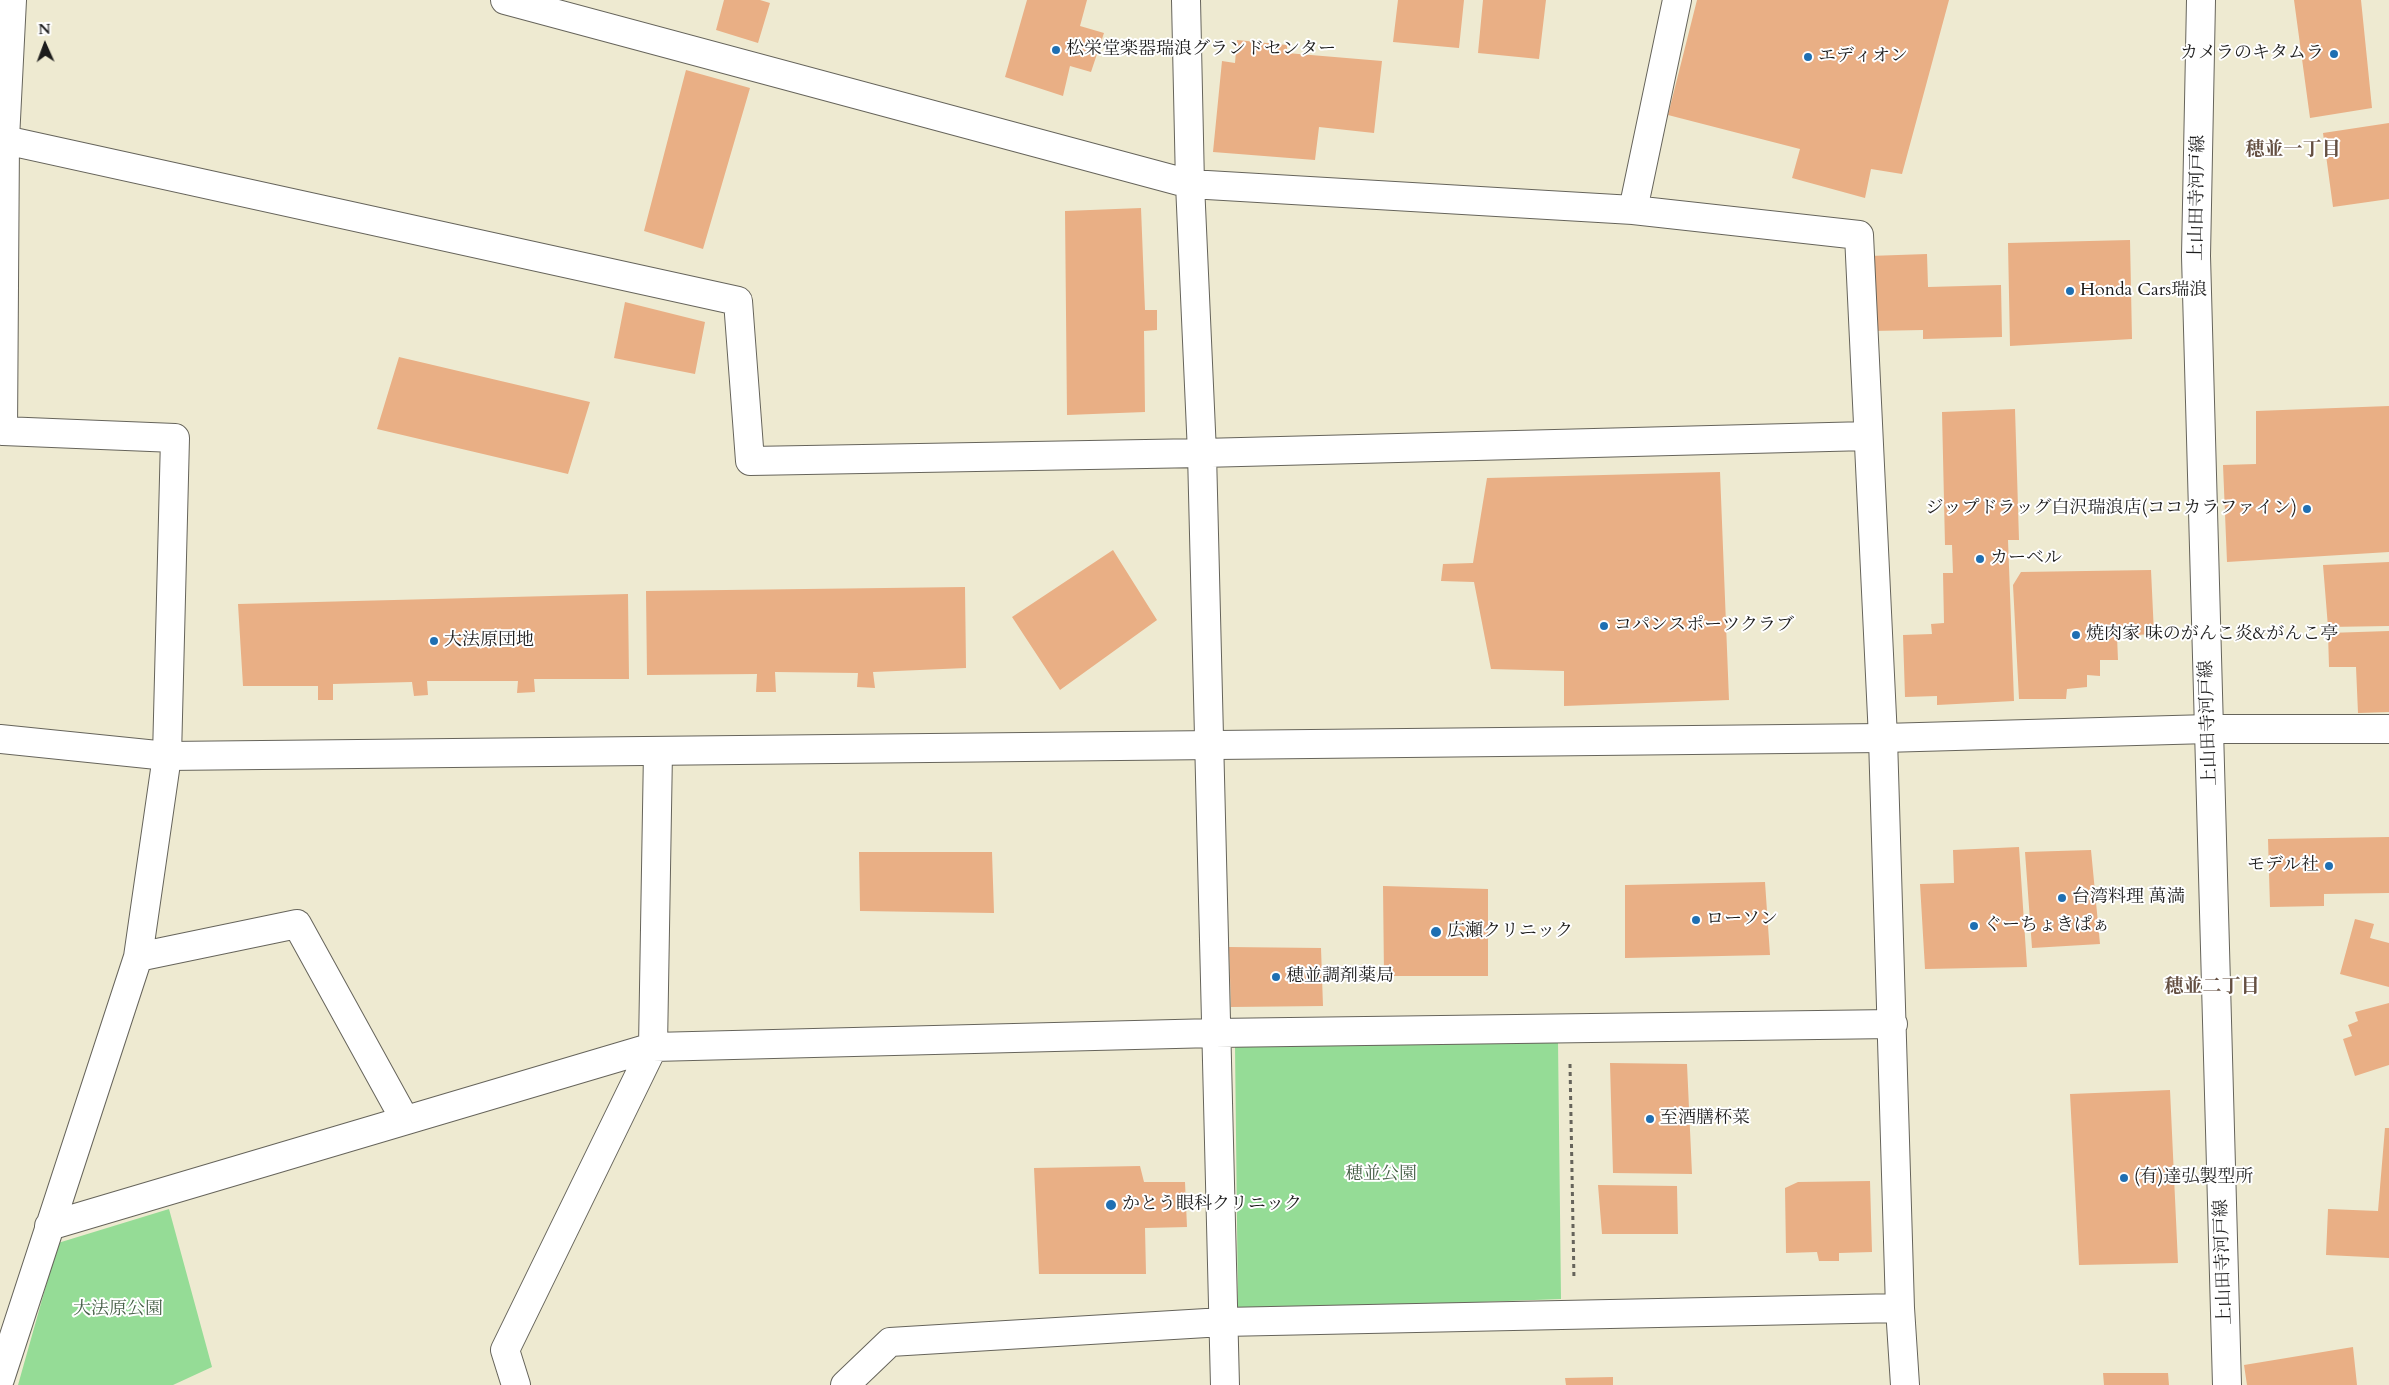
<!DOCTYPE html>
<html>
<head>
<meta charset="utf-8">
<style>
  body { margin:0 }
  #map { position:relative; width:2389px; height:1385px; overflow:hidden; background:#eeead1; font-family:Cardo,serif }
  canvas { display:block }
  .north { position:absolute; left:20px; top:20px; width:50px; height:50px; -webkit-text-stroke:4px #fff; paint-order:stroke; rotate:358deg; font-size:14px; font-weight:700; line-height:20px; text-align:center; color:#1c1c1c }
  .north::after { content:''; display:block; margin:auto; width:18px; height:22px; background:#1c1c1c; clip-path:polygon(50% 0,100% 100%,50% 72%,0 100%) }
</style>
</head>
<body>
<div id="map">
<canvas width="2389" height="1385"></canvas>
<div class="north">N</div>
</div>
<script>
const ctx = document.querySelector('canvas').getContext('2d');
ctx.lineJoin = 'round';
function fill(path, color) { ctx.fillStyle = color; ctx.fill(path, 'evenodd'); }
const toPath = rows => new Path2D(rows.map(r => 'M' + r).join(''));
function trace(path, color, width, dash) { ctx.strokeStyle = color; ctx.lineWidth = width; ctx.lineCap = dash ? 'butt' : 'round'; ctx.setLineDash(dash || []); ctx.stroke(path); }
function label(font, color, halo, rows, align = 'center') {
  ctx.font = font + ' Cardo,"Noto Serif JP",serif'; ctx.lineWidth = 4; ctx.setLineDash([]); ctx.textBaseline = 'middle'; ctx.strokeStyle = halo; ctx.fillStyle = color; for (const [text, x, y, turn = 0] of rows) {
    ctx.save(); ctx.translate(x, y); ctx.rotate((+turn || 0) * Math.PI / 180); ctx.textAlign = isNaN(turn) ? turn : align; if (halo) ctx.strokeText(text, 0, 0); ctx.fillText(text, 0, 0); ctx.restore();
  }
}
fill(toPath([
  [1558,1041,1561,1299,1238,1311,1235,1046],
  [169,1209,212,1367,173,1385,18,1385,58,1243]
]), '#95dc96');
fill(toPath([
  [724,0,760,0,770,3,758,43,716,30],
  [1027,0,1087,0,1080,26,1104,33,1091,72,1070,66,1063,96,1005,77],
  [1398,0,1464,0,1459,48,1393,42],
  [1483,0,1546,0,1539,59,1478,53],
  [1697,0,1949,0,1902,174,1871,169,1865,198,1792,178,1800,149,1668,115],
  [2294,0,2361,0,2372,108,2310,118],
  [1237,40,1287,45,1287,53,1382,61,1374,133,1319,127,1315,160,1213,152,1222,61,1235,63],
  [686,70,750,88,703,249,644,231],
  [2389,123,2389,199,2333,207,2323,133],
  [1141,208,1145,310,1157,310,1157,330,1144,331,1145,412,1067,415,1065,211],
  [2130,240,2132,339,2010,346,2008,243],
  [1927,254,1928,287,2001,285,2002,337,1923,339,1923,330,1871,331,1869,256],
  [625,302,705,322,695,374,614,358],
  [399,357,590,402,568,474,377,429],
  [2389,406,2389,552,2227,562,2223,465,2256,464,2256,411],
  [2015,409,2019,540,2008,540,2014,701,1937,705,1937,696,1905,697,1903,635,1932,634,1931,624,1944,623,1943,573,1953,573,1952,545,1945,545,1942,412],
  [1720,472,1729,700,1564,706,1564,671,1491,669,1474,582,1441,581,1443,564,1473,563,1487,478],
  [1113,550,1157,620,1060,690,1012,617],
  [2389,562,2389,626,2328,627,2323,565],
  [2151,570,2154,634,2117,636,2118,660,2100,660,2100,676,2087,675,2087,687,2067,689,2066,699,2019,699,2013,585,2021,572],
  [965,587,966,668,873,672,875,688,857,687,858,673,775,672,776,692,756,692,757,674,647,675,646,591],
  [628,594,629,679,534,679,535,692,517,693,518,681,427,681,428,695,414,696,412,682,333,684,333,700,318,700,318,686,243,686,238,604],
  [2389,631,2389,712,2358,713,2356,667,2329,667,2328,633],
  [2389,837,2389,893,2324,894,2324,906,2270,907,2268,839],
  [2019,847,2027,967,1925,969,1920,884,1954,883,1953,850],
  [2091,850,2100,944,2032,948,2025,852],
  [859,852,992,852,994,913,860,911],
  [1765,882,1770,955,1625,958,1625,885],
  [1383,886,1488,889,1488,976,1384,976],
  [2355,919,2374,924,2370,938,2389,943,2389,987,2340,974],
  [1229,947,1321,948,1323,1006,1231,1007],
  [2389,1003,2389,1065,2355,1076,2343,1039,2352,1036,2348,1025,2358,1021,2355,1012],
  [1610,1063,1687,1064,1692,1174,1613,1173],
  [2170,1090,2178,1263,2079,1265,2070,1094],
  [2385,1128,2389,1128,2389,1258,2326,1255,2328,1209,2378,1211],
  [1140,1166,1144,1182,1185,1182,1187,1227,1145,1228,1146,1274,1039,1274,1034,1168],
  [1870,1181,1872,1252,1839,1253,1839,1261,1819,1261,1817,1252,1786,1253,1785,1188,1798,1182],
  [1598,1185,1677,1186,1678,1234,1602,1234],
  [2353,1347,2357,1385,2247,1385,2244,1365],
  [2103,1373,2168,1373,2169,1385,2104,1385],
  [1613,1377,1613,1385,1566,1385,1565,1378]
]), '#e9af85');
const minor = toPath([
  [505,0,1190,184,1633,210,1859,235,1883,738,1900,1308,1905,1385],
  [1186,0,1190,184,1202,453,1225,1385],
  [0,139,738,301,750,461,1202,453,1868,436],
  [1633,210,1677,0],
  [138,957,297,924,405,1120],
  [49,1226,653,1047,1215,1033,1893,1024],
  [0,1379,138,957,167,756,175,438,3,431,5,139,12,0],
  [516,1385,505,1350,653,1047,658,751],
  [845,1385,890,1342,1223,1322,1900,1308]
]);
const tertiary = toPath([
  [0,739,167,756,1883,738,2209,729,2389,729]
]);
const secondary = toPath([
  [2201,0,2196,256,2227,1385]
]);
trace(minor, '#66645b', 30);
trace(tertiary, '#66645b', 30);
trace(secondary, '#66645b', 30);
trace(toPath([
  [1570,1064,1574,1280]
]), '#66645b', 3, [4, 4]);
trace(minor, '#fff', 28);
trace(tertiary, '#fff', 28);
trace(secondary, '#fff', 28);
for (const [x, y, r, color] of [
  [1056,50,5,"#1f6fb2"],
  [2334,54,5,"#1f6fb2"],
  [1808,57,5,"#1f6fb2"],
  [2070,291,5,"#1f6fb2"],
  [2307,509,5,"#1f6fb2"],
  [1980,559,5,"#1f6fb2"],
  [1604,626,5,"#1f6fb2"],
  [2076,635,5,"#1f6fb2"],
  [434,641,5,"#1f6fb2"],
  [2329,866,5,"#1f6fb2"],
  [2062,898,5,"#1f6fb2"],
  [1696,920,5,"#1f6fb2"],
  [1974,926,5,"#1f6fb2"],
  [1436,932,6,"#1f6fb2"],
  [1276,977,5,"#1f6fb2"],
  [1650,1119,5,"#1f6fb2"],
  [2124,1178,5,"#1f6fb2"],
  [1111,1205,6,"#1f6fb2"]
]) { const dot = new Path2D(); dot.arc(x, y, r, 0, 2 * Math.PI); ctx.fillStyle = color; ctx.fill(dot); trace(dot, '#fff', 2); }
label('18px', '#1c1c1c', '#fff', [
  ["松栄堂楽器瑞浪グランドセンター",1066,50],
  ["カメラのキタムラ",2324,54,"right"],
  ["エディオン",1818,57],
  ["Honda Cars瑞浪",2080,291],
  ["ジップドラッグ白沢瑞浪店(ココカラファイン)",2297,509,"right"],
  ["カーベル",1990,559],
  ["コパンスポーツクラブ",1614,626],
  ["焼肉家 味のがんこ炎&がんこ亭",2086,635],
  ["大法原団地",444,641],
  ["モデル社",2319,866,"right"],
  ["台湾料理 萬満",2072,898],
  ["ローソン",1706,920],
  ["ぐーちょきぱぁ",1984,926],
  ["広瀬クリニック",1447,932],
  ["穂並調剤薬局",1286,977],
  ["至酒膳杯菜",1660,1119],
  ["(有)達弘製型所",2134,1178],
  ["かとう眼科クリニック",1122,1205]
], 'left');
label('18px', '#1c1c1c', '#fff', [
  ["上山田寺河戸線",2198,198,-89],
  ["上山田寺河戸線",2209,723,-92],
  ["上山田寺河戸線",2224,1262,-92]
]);
label('18px', '#465f47', '#fff', [
  ["穂並公園",1381,1175],
  ["大法原公園",118,1310]
]);
label('bold 19px', '#644f41', '#fff', [
  ["穂並一丁目",2293,151],
  ["穂並二丁目",2212,988]
]);
</script>
</body>
</html>
